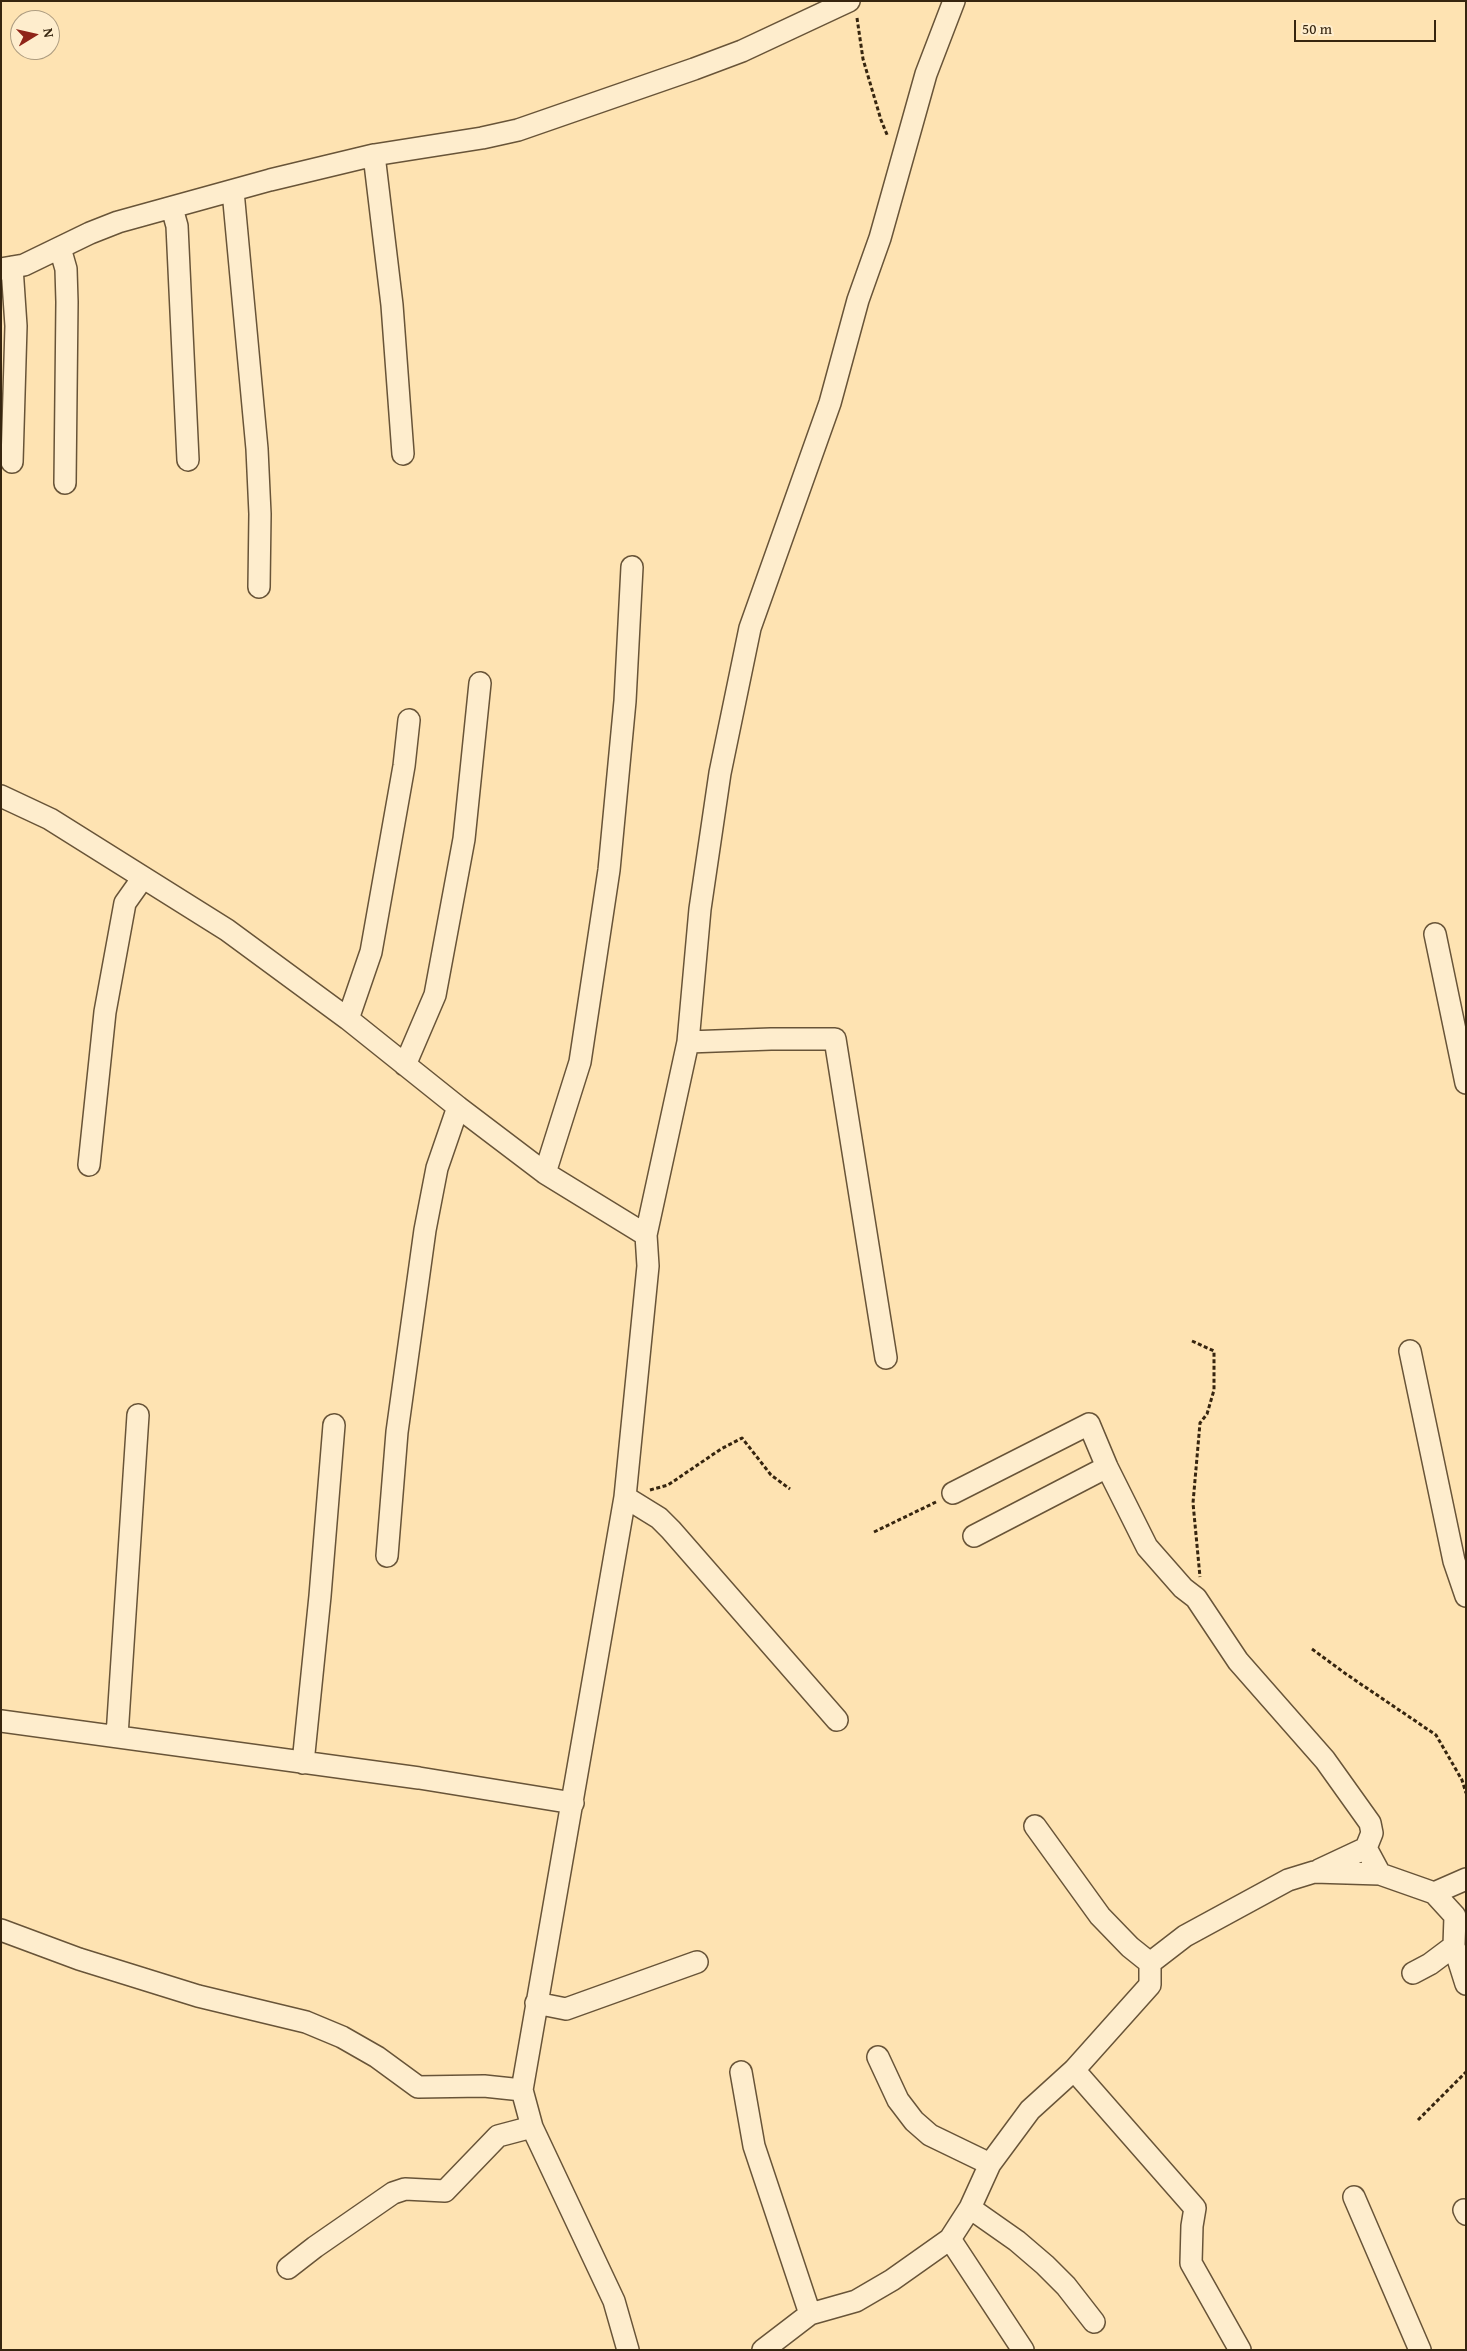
<!DOCTYPE html>
<html>
<head>
<meta charset="utf-8">
<style>
  body { margin:0 }
  #map { position:relative; width:1467px; height:2351px; overflow:hidden; background:#fee3b2; font-family:"Gentium Book Plus",serif }
  canvas { display:block }
  .frame { position:absolute; inset:0; border:2px solid #36250f; pointer-events:none }
  .north { position:absolute; left:10px; top:10px; width:50px; height:50px; box-sizing:border-box; background:#feedcd; border:1px solid #ae9d81; border-radius:50%; rotate:81deg; font-size:14px; font-weight:700; line-height:20px; text-align:center; color:#36250f }
  .north::after { content:''; display:block; margin:auto; width:18px; height:22px; background:#8f2418; clip-path:polygon(50% 0,100% 100%,50% 72%,0 100%) }
  .scale { position:absolute; left:1294px; top:20px; width:142px; height:22px; box-sizing:border-box; border:2px solid #36250f; border-top:0; padding-left:6px; font-size:15px; line-height:18px; white-space:nowrap; color:#36250f; -webkit-text-stroke:4px #feedcd; paint-order:stroke }
</style>
</head>
<body>
<div id="map">
<canvas width="1467" height="2351"></canvas>
<div class="frame"></div>
<div class="north">N</div>
<div class="scale">50 m</div>
</div>
<script>
const ctx = document.querySelector('canvas').getContext('2d');
ctx.lineJoin = 'round';
const toPath = rows => new Path2D(rows.map(r => 'M' + r).join(''));
function trace(path, color, width, dash) { ctx.strokeStyle = color; ctx.lineWidth = width; ctx.lineCap = dash ? 'butt' : 'round'; ctx.setLineDash(dash || []); ctx.stroke(path); }
const minor = toPath([
  [374,155,392,305,403,454],
  [233,191,257,449,260,514,259,587],
  [172,208,177,226,188,460],
  [60,248,66,269,67,302,65,483],
  [12,267,16,326,12,462],
  [1,269,24,265,90,233,118,222,270,180,374,155,482,138,518,130,694,69,742,51,849,1],
  [1,796,50,819,227,930,348,1019,458,1107,545,1173,646,1235,648,1266,625,1497,522,2090,532,2127,614,2301,628,2350],
  [1435,934,1466,1083],
  [348,1019,371,952,404,766,409,720],
  [688,1042,771,1039,835,1039,886,1358],
  [405,1065,435,995,464,839,480,683],
  [89,1165,105,1012,125,903,142,879],
  [545,1173,580,1062,609,870,625,701,632,567],
  [646,1235,688,1042,700,909,720,773,750,628,830,403,858,300,880,238,926,74,954,1],
  [1410,1351,1454,1561,1466,1596],
  [953,1493,1089,1424,1107,1467,1147,1547,1183,1588,1196,1598,1238,1661,1325,1760,1370,1823,1372,1833,1366,1848,1380,1874],
  [625,1497,659,1518,671,1530,837,1720],
  [974,1536,1107,1467],
  [387,1556,397,1432,425,1230,437,1168,458,1107],
  [1,1721,419,1778,573,1803],
  [117,1736,138,1415],
  [303,1763,320,1596,334,1425],
  [1035,1826,1100,1916,1130,1947,1150,1963],
  [1319,1870,1366,1848],
  [1434,1893,1455,1916,1454,1946,1466,1984],
  [1,1930,79,1959,198,1996,306,2022,342,2037,377,2057,418,2087,484,2086,522,2090],
  [1413,1973,1430,1964,1454,1946],
  [536,2003,566,2009,697,1962],
  [878,2057,898,2100,914,2121,930,2135,990,2164],
  [1074,2070,1195,2208,1192,2226,1191,2263,1240,2350],
  [741,2072,754,2146,810,2314],
  [1354,2197,1420,2350],
  [970,2208,1017,2241,1045,2265,1066,2286,1094,2322],
  [1464,2210,1466,2214],
  [950,2239,1023,2350],
  [288,2268,315,2247,393,2193,405,2189,445,2191,498,2136,532,2127],
  [763,2350,810,2314,856,2301,892,2280,950,2239,970,2208,990,2164,1030,2110,1074,2070,1150,1985,1150,1963,1185,1936,1288,1880,1314,1872,1380,1874,1434,1893,1466,1879]
]);
trace(minor, '#685438', 24);
trace(toPath([
  [857,18,863,59,881,120,888,137],
  [1192,1341,1214,1351,1214,1390,1207,1414,1200,1423,1193,1503,1200,1577],
  [650,1490,668,1485,721,1449,742,1438,771,1475,790,1489],
  [874,1532,936,1502],
  [1312,1649,1346,1674,1436,1735,1462,1780,1466,1793],
  [1418,2120,1466,2072]
]), '#36250f', 3, [4, 2.5]);
trace(minor, '#feedcd', 21);
</script>
</body>
</html>
